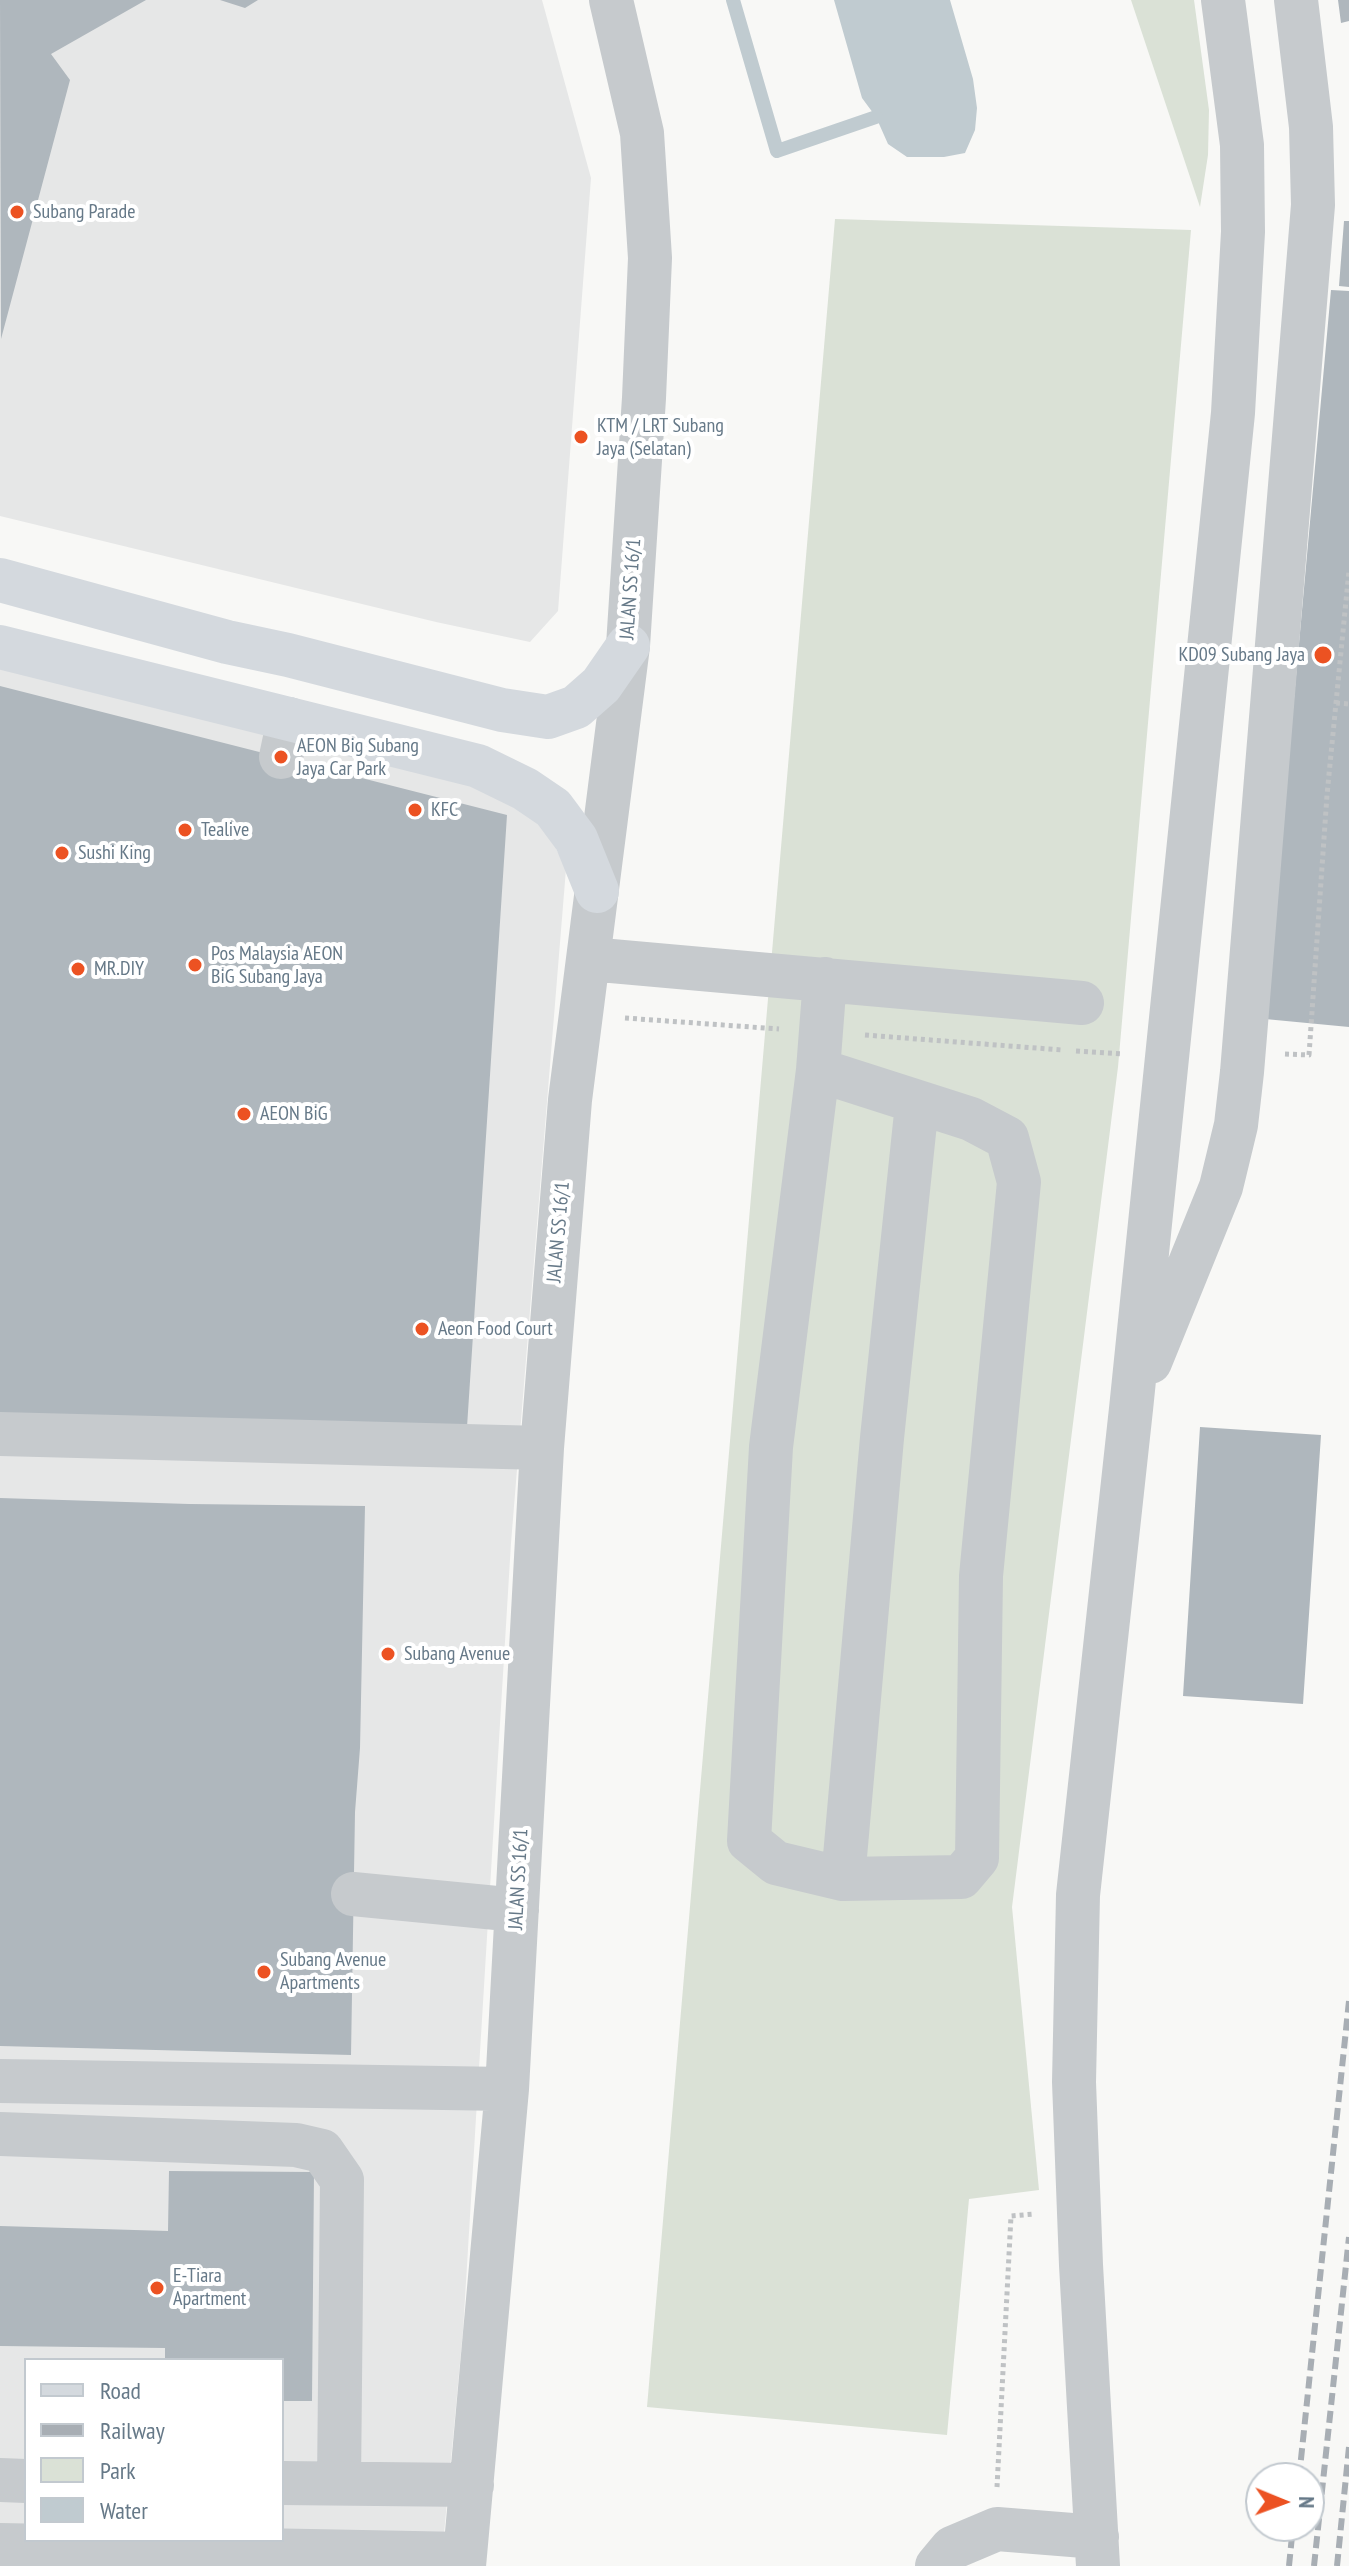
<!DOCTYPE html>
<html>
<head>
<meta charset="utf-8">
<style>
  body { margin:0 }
  #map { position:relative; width:1349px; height:2566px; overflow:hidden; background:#f8f8f6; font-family:"PT Sans Narrow",sans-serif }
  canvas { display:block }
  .legend { position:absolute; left:24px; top:2358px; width:260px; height:184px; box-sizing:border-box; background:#fff; border:2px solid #c2c9cf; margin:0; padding:10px 14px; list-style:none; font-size:24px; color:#667988 }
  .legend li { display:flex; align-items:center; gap:16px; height:40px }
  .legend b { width:40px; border:2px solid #c2c9cf }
  .north { position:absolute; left:1245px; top:2462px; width:80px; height:80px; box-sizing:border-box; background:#fff; border:2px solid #c2c9cf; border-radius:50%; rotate:91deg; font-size:22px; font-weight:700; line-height:32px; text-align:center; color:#667988 }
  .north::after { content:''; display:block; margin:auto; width:28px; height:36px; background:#ec5222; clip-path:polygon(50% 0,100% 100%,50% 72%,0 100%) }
</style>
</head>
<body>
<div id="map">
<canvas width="1349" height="2566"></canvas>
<ul class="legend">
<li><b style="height:10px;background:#d4d9de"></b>Road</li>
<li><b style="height:10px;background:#a8aeb4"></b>Railway</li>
<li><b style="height:22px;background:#dae1d6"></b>Park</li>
<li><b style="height:22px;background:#c0cbd0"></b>Water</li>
</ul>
<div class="north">N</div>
</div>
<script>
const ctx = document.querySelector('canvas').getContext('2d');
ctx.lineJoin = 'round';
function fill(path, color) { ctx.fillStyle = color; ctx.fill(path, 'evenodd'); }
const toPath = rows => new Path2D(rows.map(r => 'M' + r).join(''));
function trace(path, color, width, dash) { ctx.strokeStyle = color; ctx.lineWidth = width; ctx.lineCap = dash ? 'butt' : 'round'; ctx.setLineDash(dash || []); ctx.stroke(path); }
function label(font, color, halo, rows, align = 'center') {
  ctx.font = font + ' "PT Sans Narrow",sans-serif'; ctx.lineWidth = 8; ctx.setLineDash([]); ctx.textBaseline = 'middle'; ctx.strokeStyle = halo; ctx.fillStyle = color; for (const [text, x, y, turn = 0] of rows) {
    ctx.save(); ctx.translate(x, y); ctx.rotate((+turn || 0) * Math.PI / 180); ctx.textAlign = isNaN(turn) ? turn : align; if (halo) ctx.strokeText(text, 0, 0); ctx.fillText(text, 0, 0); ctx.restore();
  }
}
fill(toPath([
  [0,0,542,0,591,178,558,611,530,642,436,622,0,516],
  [0,665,467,777,544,823,566,869,511,1543,463,2331,441,2566,0,2566],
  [26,2360,282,2360,282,2540,26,2540]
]), '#e6e7e7');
fill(toPath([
  [1131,0,1194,0,1209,110,1208,155,1200,207],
  [835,219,1191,230,1118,1067,1012,1907,1039,2190,969,2199,947,2435,647,2407]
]), '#dae1d6');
fill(toPath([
  [834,0,950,0,973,79,977,108,975,130,965,153,944,157,907,157,888,144,876,117,862,98]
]), '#c0cbd0');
trace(toPath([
  [733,0,777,151,876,117]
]), '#c0cbd0', 14);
fill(toPath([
  [0,0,146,0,51,54,70,80,1,339],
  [220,0,258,0,245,8],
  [1338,0,1349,0,1349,21,1341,23],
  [1344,221,1349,221,1349,287,1339,286],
  [1331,290,1349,291,1349,1027,1265,1019],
  [0,686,507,815,467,1427,0,1413],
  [1200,1427,1321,1435,1303,1704,1183,1696],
  [0,1498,189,1504,365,1506,360,1748,355,1812,351,2055,0,2046],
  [169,2171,314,2172,312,2401,282,2401,282,2360,165,2360,165,2348,0,2346,0,2226,168,2231]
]), '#afb7bd');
trace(toPath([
  [1336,703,1349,704],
  [625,1018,779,1029],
  [865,1035,1062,1050],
  [1076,1051,1122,1054],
  [1285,1054,1309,1055,1327,795,1349,570],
  [997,2487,1011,2216,1034,2214]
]), '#bfc2c4', 5, [4, 4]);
trace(toPath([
  [281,757,289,719],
  [589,959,1082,1003],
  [818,1070,771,1447,749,1841,776,1863,843,1879,961,1877,977,1858,981,1576,1019,1182,1007,1138,971,1119,818,1070,825,979],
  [1150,1362,1221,1187,1236,1125,1242,1072,1313,205,1311,127,1296,0],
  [0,1434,542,1448],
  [843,1879,882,1438,917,1104],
  [353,1894,517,1910],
  [0,2081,507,2089],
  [0,2134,296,2145,322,2151,342,2180,339,2483],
  [0,2480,26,2481],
  [282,2483,472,2485],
  [0,2545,465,2554],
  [464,2566,507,2089,542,1448,570,1100,628,646,644,398,650,258,642,133,611,0],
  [937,2566,952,2548,997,2529,1097,2537],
  [1098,2566,1081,2265,1074,2082,1078,1895,1131,1409,1233,413,1243,232,1242,145,1223,0]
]), '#c6cacd', 44);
trace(toPath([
  [0,580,227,642,288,655,502,710,548,717,576,707,601,685,628,646],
  [0,647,478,766,525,789,553,808,576,839,597,891]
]), '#d4d9de', 44);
trace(toPath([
  [1299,2478,1349,2001],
  [1289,2566,1293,2526],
  [1314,2566,1349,2237],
  [1337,2566,1349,2447]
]), '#a8aeb4', 6, [12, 6]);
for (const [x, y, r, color] of [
  [17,212,8,"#ec5222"],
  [581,437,8,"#ec5222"],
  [1323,655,10,"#ec5222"],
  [281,757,8,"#ec5222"],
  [415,810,8,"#ec5222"],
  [185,830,8,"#ec5222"],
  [62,853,8,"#ec5222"],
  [195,965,8,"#ec5222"],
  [78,969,8,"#ec5222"],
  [244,1114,8,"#ec5222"],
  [422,1329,8,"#ec5222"],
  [388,1654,8,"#ec5222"],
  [264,1972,8,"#ec5222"],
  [157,2288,8,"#ec5222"]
]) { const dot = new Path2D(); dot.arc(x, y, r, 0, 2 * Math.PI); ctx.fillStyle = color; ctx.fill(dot); trace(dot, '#fff', 3); }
label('20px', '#667988', '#fff', [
  ["Subang Parade",33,212],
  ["KTM / LRT Subang",597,426],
  ["Jaya (Selatan)",597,449],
  ["KD09 Subang Jaya",1305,655,"right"],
  ["AEON Big Subang",297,746],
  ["Jaya Car Park",297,769],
  ["KFC",431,810],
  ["Tealive",201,830],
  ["Sushi King",78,853],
  ["Pos Malaysia AEON",211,954],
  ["BiG Subang Jaya",211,977],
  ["MR.DIY",94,969],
  ["AEON BiG",260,1114],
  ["Aeon Food Court",438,1329],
  ["Subang Avenue",404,1654],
  ["Subang Avenue",280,1960],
  ["Apartments",280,1983],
  ["E-Tiara",173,2276],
  ["Apartment",173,2299]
], 'left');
label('20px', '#667988', '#fff', [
  ["JALAN SS 16/1",631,589,-86],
  ["JALAN SS 16/1",559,1232,-85],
  ["JALAN SS 16/1",519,1879,-87]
]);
</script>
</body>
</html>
